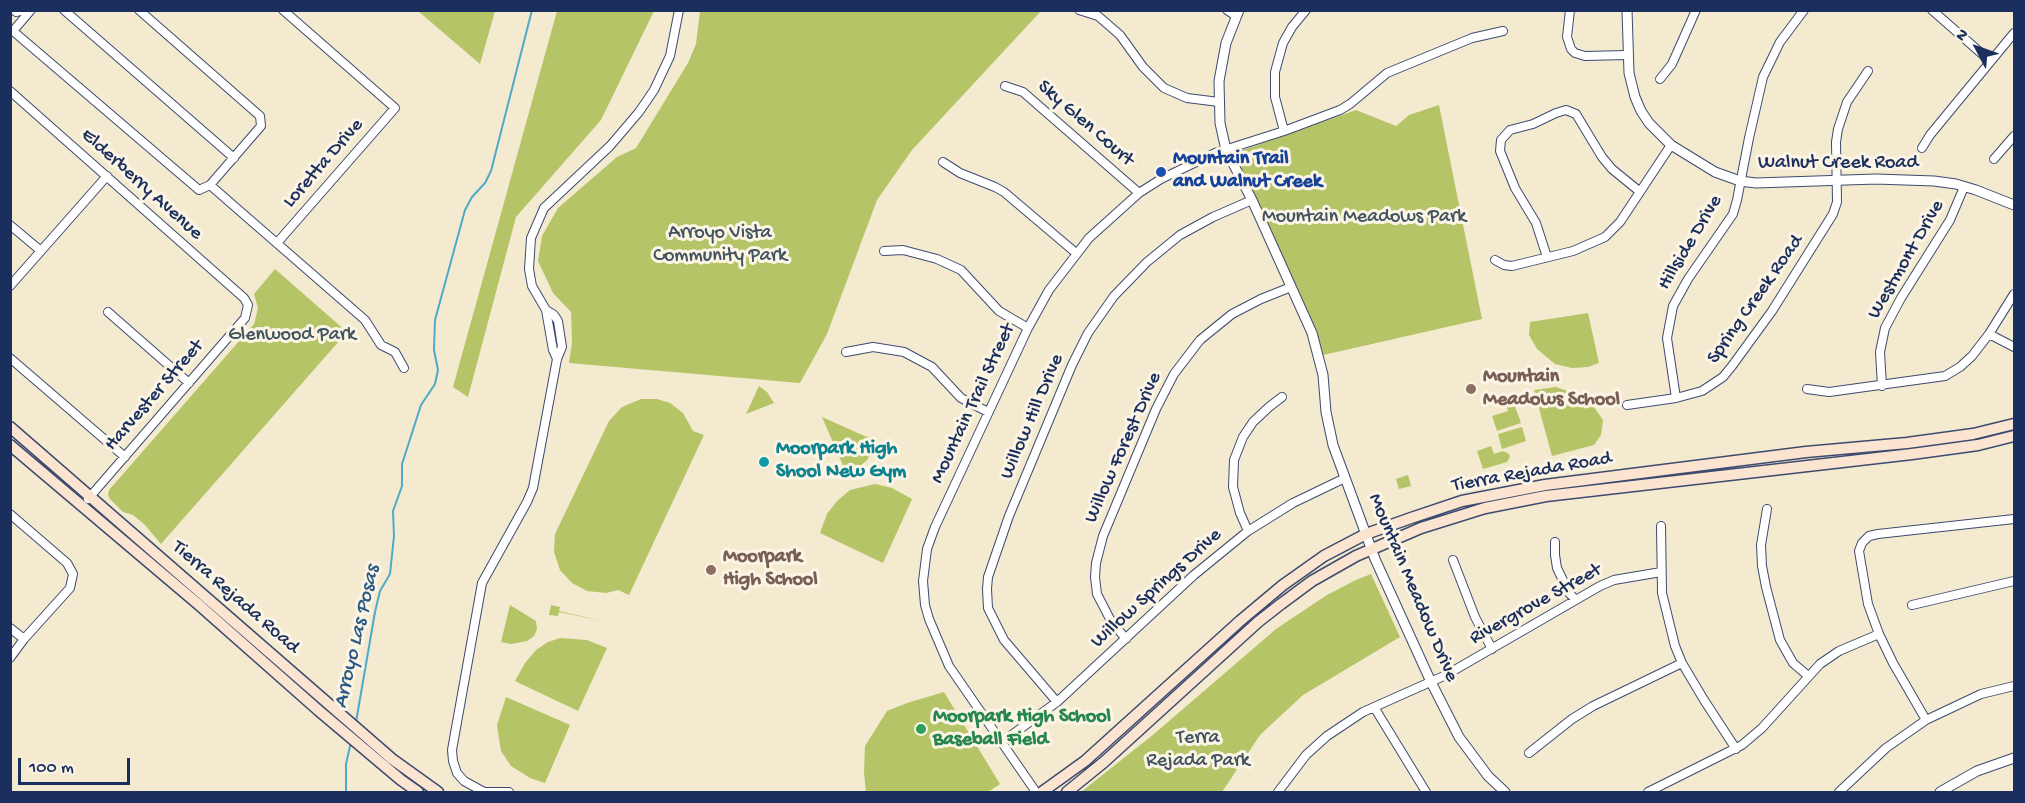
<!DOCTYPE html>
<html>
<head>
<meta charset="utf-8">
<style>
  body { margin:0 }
  #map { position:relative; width:2025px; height:803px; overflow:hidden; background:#f4ead0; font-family:"Gochi Hand",sans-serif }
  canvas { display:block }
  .frame { position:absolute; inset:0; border:12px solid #1b2f5e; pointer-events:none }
  .north { position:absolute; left:1947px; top:18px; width:60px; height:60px; -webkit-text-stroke:4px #fcf5e5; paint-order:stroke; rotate:311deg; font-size:16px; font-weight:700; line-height:24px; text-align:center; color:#1b2f5e }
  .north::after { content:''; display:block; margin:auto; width:21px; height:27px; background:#1b2f5e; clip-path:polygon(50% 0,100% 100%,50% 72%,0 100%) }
  .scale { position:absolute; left:18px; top:758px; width:112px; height:27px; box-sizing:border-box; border:3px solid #1b2f5e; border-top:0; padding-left:8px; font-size:18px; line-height:21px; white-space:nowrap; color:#1b2f5e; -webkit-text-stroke:4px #fcf5e5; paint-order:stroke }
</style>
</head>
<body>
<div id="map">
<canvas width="2025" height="803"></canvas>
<div class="frame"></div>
<div class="north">N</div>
<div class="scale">100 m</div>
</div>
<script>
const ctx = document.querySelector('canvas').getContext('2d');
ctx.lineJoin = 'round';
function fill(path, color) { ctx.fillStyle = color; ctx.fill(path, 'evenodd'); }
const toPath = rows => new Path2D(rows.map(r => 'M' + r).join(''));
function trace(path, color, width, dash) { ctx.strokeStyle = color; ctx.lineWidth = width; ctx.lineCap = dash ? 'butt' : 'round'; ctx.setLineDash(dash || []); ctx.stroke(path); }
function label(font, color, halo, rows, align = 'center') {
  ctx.font = font + ' "Gochi Hand",sans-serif'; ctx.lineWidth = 6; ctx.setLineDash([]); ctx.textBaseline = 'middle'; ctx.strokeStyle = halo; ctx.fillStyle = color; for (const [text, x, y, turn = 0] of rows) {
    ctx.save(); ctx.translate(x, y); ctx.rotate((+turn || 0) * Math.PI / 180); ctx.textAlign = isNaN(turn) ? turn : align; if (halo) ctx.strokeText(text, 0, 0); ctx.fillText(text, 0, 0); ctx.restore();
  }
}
fill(toPath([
  [418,11,495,11,480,64],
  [557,11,654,11,601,120,516,217,468,397,453,387],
  [700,11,1041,11,912,150,877,200,827,334,800,383,569,363,572,343,571,312,553,293,538,261,542,236,558,208,617,157,636,148,688,63,696,44],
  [1439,105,1482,319,1319,356,1229,155,1356,110,1396,126,1409,115],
  [275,269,347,332,161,544,145,525,133,515,123,512,110,499,108,495,109,490,254,324,258,308,254,294],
  [1588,313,1599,363,1588,367,1572,368,1555,364,1537,349,1529,335,1530,322],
  [759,386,767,392,774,403,746,414],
  [1556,387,1577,394,1592,404,1603,420,1601,435,1594,445,1552,456,1534,390],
  [641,399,657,399,670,403,683,413,693,431,704,435,629,595,618,590,606,593,587,591,572,583,560,570,554,552,555,534,609,421,622,407],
  [1513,401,1521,423,1497,431,1492,416,1508,411,1506,403],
  [822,417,878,442,867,460,848,477],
  [1522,427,1526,441,1502,449,1498,434],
  [1491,446,1494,454,1503,451,1509,454,1510,457,1507,462,1483,469,1477,451],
  [1408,475,1411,486,1399,489,1396,479],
  [875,484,892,488,912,499,883,563,820,533,827,514,837,501,850,490],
  [1371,574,1400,637,1303,695,1260,735,1222,792,1081,792,1154,734,1276,629,1327,595,1356,580],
  [510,605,536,621,537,629,534,636,527,641,511,644,501,642],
  [551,605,560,607,559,611,603,621,559,612,558,616,549,615],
  [560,638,587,640,607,648,578,711,515,681,525,663,536,650,548,642],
  [944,692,1000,784,988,792,866,792,864,773,865,746,887,711,907,703],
  [506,697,570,725,545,783,530,778,511,766,501,751,497,725]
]), '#b5c467');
trace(toPath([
  [356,722,375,612,380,591,390,574,394,536,393,511,402,486,402,464,421,405,435,384,438,370,434,350,435,320,465,210,472,197,485,183,491,171,532,10],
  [346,792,346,764,351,742]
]), '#4daacc', 2);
const minor = toPath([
  [14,10,16,12,24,10],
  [31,10,13,31,199,190,210,185,365,320,381,345,395,352,404,368],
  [64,10,234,158],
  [139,10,260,116,261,126,210,185],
  [1079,10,1098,16,1120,35,1143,67,1164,88,1187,98,1219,102],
  [1227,10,1236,16],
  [1570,10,1567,37,1571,49,1575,53,1585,56,1627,55],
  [1932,10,1990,61],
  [1660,79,1672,64,1696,10],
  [1005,86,1023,92,1139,193],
  [10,91,244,298,248,305,245,318,88,499],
  [1284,131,1275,97,1275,72,1283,43,1292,27,1306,10],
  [1922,148,1930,135,2014,33],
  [1994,159,2014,136],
  [943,162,960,173,995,187,1004,192,1076,253],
  [10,225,41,251],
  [277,243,395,108,283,10],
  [884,251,903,250,937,259,961,270,999,311,1028,328],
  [1547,257,1536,223,1515,188,1500,151,1501,140,1510,130,1533,124,1556,113,1566,110,1576,114,1602,157,1612,169,1639,191],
  [1495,260,1504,265,1512,266,1573,251,1605,237,1620,222,1671,145],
  [10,286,107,176],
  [108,312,189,383],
  [1989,334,2014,347],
  [846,352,873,347,904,352,932,367,961,398,988,412],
  [10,358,125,457],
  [557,359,553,350,546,310,532,286,529,269,531,238,544,208,610,146,639,112,654,90,670,56,679,10],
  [1882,386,1880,352,1885,328,1901,298,1950,220,1964,187],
  [1807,389,1829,392,1945,376,1960,367,1972,356,1989,334,2014,294],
  [1676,398,1667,338,1673,306,1688,279,1733,214,1737,200,1749,138,1763,77,1780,42,1804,10],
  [1627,405,1676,398,1702,391,1723,377,1732,366,1772,311,1833,214,1837,202,1836,142,1838,129,1847,102,1868,71],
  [1767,509,1761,545,1762,566,1766,587,1780,640,1793,663,1807,675],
  [10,514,67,563,73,574,70,588,24,639,10,658],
  [1661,526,1662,593,1675,646,1682,663,1704,700,1736,749],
  [1248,531,1240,513,1233,487,1234,460,1243,437,1253,422,1269,407,1282,397],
  [1555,542,1555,555,1557,568,1569,593,1575,599],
  [1453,560,1475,617,1492,649],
  [1912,605,2014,581],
  [10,628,24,639],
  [1126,639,1111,621,1097,594,1095,577,1096,563,1103,536,1156,409,1174,374,1200,340,1232,314,1261,299,1291,287],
  [1057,702,1004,640,988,608,987,589,988,577,1009,516,1072,365,1088,333,1114,296,1147,262,1180,235,1213,217,1252,200],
  [1374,707,1426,792],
  [1926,720,1893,663,1879,634,1868,604,1859,551,1862,543,1869,536,1878,534,2014,519],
  [1002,742,1057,702,1194,575,1248,531,1293,503,1345,478],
  [1529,753,1572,719,1593,706,1682,663],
  [509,792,484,792,464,781,457,773,453,761,452,750,482,583,527,502,533,488,557,359,562,347,558,321,554,315,546,310],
  [1036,792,949,666,929,619,925,605,923,581,927,549,935,527,1028,328,1049,290,1089,238,1139,193,1161,179,1215,153,1284,131,1340,110,1350,104,1387,73,1472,38,1503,31],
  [1278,792,1306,755,1327,736,1363,712,1446,675,1600,586,1614,580,1661,572],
  [1648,792,1742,745,1762,728,1820,664,1839,651,1879,634],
  [1839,792,1886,748,1926,720,1981,694,2014,686]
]);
const tertiary = toPath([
  [1239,10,1226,43,1219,81,1220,123,1226,150,1252,200,1312,333,1323,375,1326,412,1333,445,1375,559,1431,682,1459,737,1488,776,1505,792],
  [1627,10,1629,73,1635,97,1641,111,1649,123,1671,145,1715,172,1740,181,1756,183,1876,179,1934,181,1956,184,1976,190,2014,205],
  [1940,792,1977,771,2014,758]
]);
const secondary = toPath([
  [10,427,392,759,438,792],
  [10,445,198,604,318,710,401,780,418,792],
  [1042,792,1085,761,1240,621,1283,585,1324,556,1366,534,1411,518,1462,501,1545,485,1806,452,1907,443,1973,434,2014,424],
  [1067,792,1104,762,1258,622,1281,604,1312,581,1356,556,1421,528,1485,508,1546,496,1912,454,1978,445,2014,436]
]);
trace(minor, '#3c4b6f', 10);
trace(tertiary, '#3c4b6f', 11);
trace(secondary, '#3c4b6f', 13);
trace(minor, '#fff', 8);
trace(tertiary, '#fff', 9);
trace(secondary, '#fce5d0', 10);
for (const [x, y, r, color] of [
  [1161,172,6,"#1a4fb4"],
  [1471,389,6,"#8d6e63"],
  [764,462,6,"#0f9aa8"],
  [711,570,6,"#8d6e63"],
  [921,729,6,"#2e9e5b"]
]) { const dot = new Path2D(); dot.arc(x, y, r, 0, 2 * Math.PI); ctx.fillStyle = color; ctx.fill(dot); trace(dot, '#fcf5e5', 2); }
label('20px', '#1b2f5e', '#fcf5e5', [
  ["Sky Glen Court",1085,124,41],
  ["Loretta Drive",324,164,-49],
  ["Walnut Creek Road",1838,164],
  ["Elderberry Avenue",141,185,42],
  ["Hillside Drive",1691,243,-59],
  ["Westmont Drive",1907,260,-60],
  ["Spring Creek Road",1756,300,-55],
  ["Harvester Street",155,396,-49],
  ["Mountain Trail Street",974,404,-65],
  ["Willow Hill Drive",1033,417,-67],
  ["Willow Forest Drive",1124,448,-66],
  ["Tierra Rejada Road",1532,473,-10],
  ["Mountain Meadow Drive",1412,588,67],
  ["Willow Springs Drive",1157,589,-42],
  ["Tierra Rejada Road",235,598,41],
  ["Rivergrove Street",1536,605,-29]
]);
label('bold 20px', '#164399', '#fcf5e5', [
  ["Mountain Trail",1173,160],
  ["and Walnut Creek",1173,183]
], 'left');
label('20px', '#425460', '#fcf5e5', [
  ["Mountain Meadows Park",1364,218],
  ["Arroyo Vista",720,234],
  ["Community Park",720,257],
  ["Glenwood Park",292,336],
  ["Terra",1198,739],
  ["Rejada Park",1198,762]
]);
label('bold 20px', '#785e54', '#fcf5e5', [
  ["Mountain",1483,378],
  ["Meadows School",1483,401],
  ["Moorpark",723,558],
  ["High School",723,581]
], 'left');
label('bold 20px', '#0d838f', '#fcf5e5', [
  ["Moorpark High",776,450],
  ["Shool New Gym",776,473]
], 'left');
label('bold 20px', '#27864d', '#fcf5e5', [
  ["Moorpark High School",933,718],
  ["Baseball Field",933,741]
], 'left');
label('italic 21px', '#2c5a84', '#fcf5e5', [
  ["Arroyo Las Posas",358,637,-77]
]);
</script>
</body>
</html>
